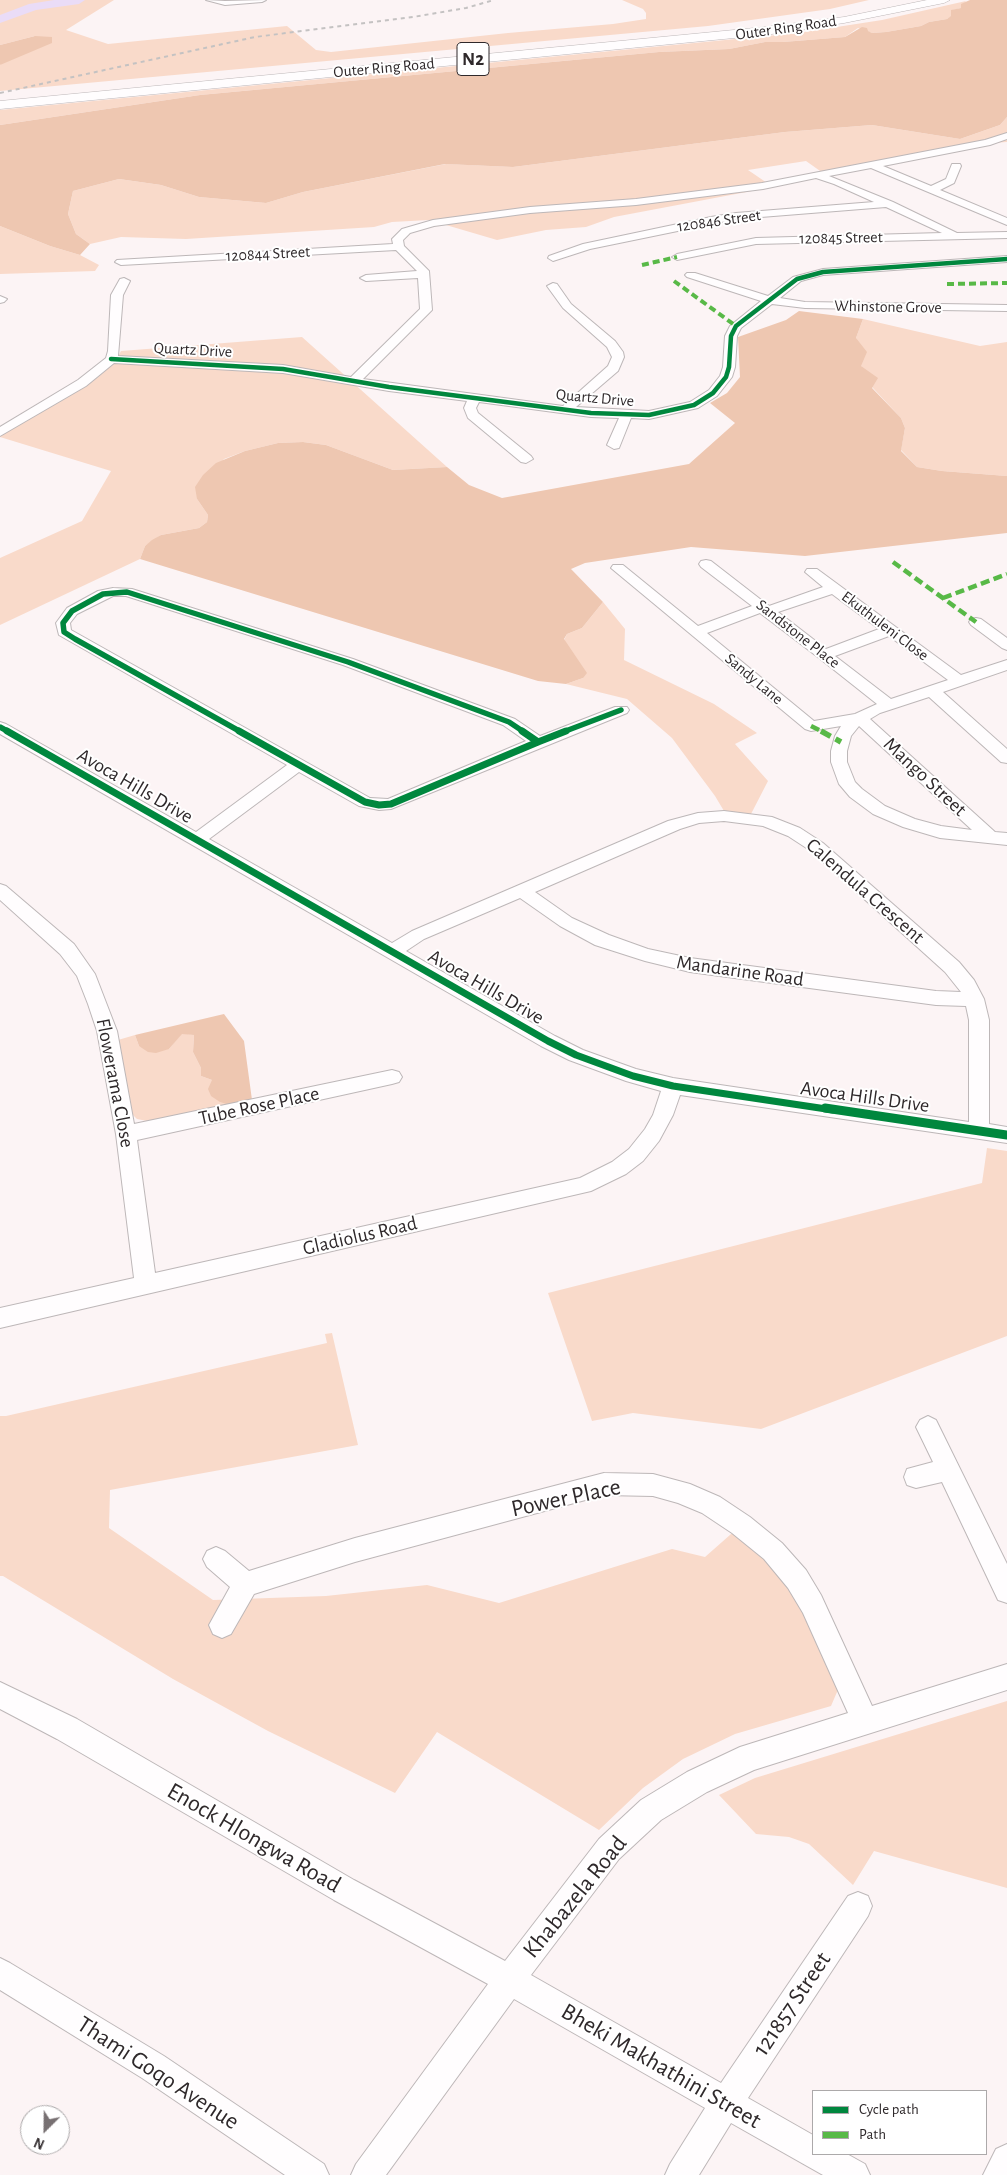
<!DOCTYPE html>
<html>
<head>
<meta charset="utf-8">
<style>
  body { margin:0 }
  #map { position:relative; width:1007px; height:2175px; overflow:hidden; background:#fcf4f5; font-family:"Alegreya Sans",sans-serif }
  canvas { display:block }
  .legend { position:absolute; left:812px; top:2090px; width:175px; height:65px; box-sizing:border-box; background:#fff; border:1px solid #aca9aa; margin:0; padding:6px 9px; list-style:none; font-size:15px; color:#2f292b }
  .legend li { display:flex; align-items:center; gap:10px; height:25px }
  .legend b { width:25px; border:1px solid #aca9aa }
  .north { position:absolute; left:20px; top:2105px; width:50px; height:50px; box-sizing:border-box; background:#fff; border:1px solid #aca9aa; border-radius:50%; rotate:203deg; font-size:14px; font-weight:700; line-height:20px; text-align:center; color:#2f292b }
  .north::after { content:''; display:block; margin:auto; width:18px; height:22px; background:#777072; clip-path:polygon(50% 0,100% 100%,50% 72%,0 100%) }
</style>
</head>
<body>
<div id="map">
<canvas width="1007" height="2175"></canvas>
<ul class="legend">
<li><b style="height:6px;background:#00873e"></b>Cycle path</li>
<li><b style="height:6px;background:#58b947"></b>Path</li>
</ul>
<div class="north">N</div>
</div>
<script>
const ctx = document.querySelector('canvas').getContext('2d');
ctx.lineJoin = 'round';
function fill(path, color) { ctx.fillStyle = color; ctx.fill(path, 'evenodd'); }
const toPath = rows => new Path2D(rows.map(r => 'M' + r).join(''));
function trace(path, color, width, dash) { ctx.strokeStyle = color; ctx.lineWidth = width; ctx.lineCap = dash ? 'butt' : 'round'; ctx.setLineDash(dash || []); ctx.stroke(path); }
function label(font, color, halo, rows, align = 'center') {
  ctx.font = font + ' "Alegreya Sans",sans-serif'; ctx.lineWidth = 4; ctx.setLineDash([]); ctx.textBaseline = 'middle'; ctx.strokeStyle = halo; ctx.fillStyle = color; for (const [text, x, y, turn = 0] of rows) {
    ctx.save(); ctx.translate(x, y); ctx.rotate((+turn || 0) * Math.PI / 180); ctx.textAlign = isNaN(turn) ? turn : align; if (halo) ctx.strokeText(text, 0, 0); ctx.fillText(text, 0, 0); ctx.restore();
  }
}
fill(toPath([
  [0,0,114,0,66,30,108,44,287,26,316,50,331,52,508,33,613,24,646,19,646,13,643,9,622,0,869,0,830,9,708,26,0,91,0,65,35,36,0,45],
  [966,1,961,8,953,10,952,16,947,19,929,22,921,26,886,32,872,33,858,28,845,37,783,42,765,42,729,49,659,52,200,95,0,125,0,110,798,33,882,20],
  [1007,117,1007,142,977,144,823,173,806,161,748,170,773,187,614,217,586,227,546,230,497,240,429,220,392,222,374,227,186,239,121,237,90,244,76,234,68,214,73,191,119,179,161,185,199,197,266,203,303,192,446,164,513,167,785,132,872,125,960,139,1000,125],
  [0,226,50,246,80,255,99,265,95,271,0,274],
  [863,319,980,346,1007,342,1007,476,942,471,917,467,901,450,905,428,901,418,872,387,861,366,856,338],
  [302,337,447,467,393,470,326,445,303,442,278,443,245,451,224,459,197,499,208,515,207,522,199,528,161,535,145,546,140,559,0,625,0,558,82,521,111,471,0,437,0,436,98,377,115,362,121,351],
  [603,602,625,629,624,660,714,704,757,733,735,744,768,781,751,814,724,811,715,796,672,738,627,699,566,684,583,678,564,640,567,634,582,628],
  [182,1033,194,1035,193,1052,201,1068,201,1076,212,1080,230,1105,152,1122,137,1119,128,1110,118,1040,135,1035,139,1046,169,1049],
  [987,1148,1007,1151,1007,1336,761,1429,633,1413,592,1421,548,1293,982,1183],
  [332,1333,358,1445,110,1490,109,1528,213,1600,326,1596,427,1585,499,1603,672,1549,705,1557,739,1527,799,1592,840,1685,831,1706,735,1734,683,1759,643,1788,599,1830,437,1732,395,1793,268,1731,173,1679,3,1576,0,1576,0,1416,6,1416,327,1343,325,1334],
  [1007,1701,1007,1888,874,1851,853,1885,809,1844,789,1837,756,1834,719,1795,755,1778]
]), '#f9daca');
fill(toPath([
  [970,0,1007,0,1007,117,1000,125,960,139,872,125,785,132,513,167,445,164,303,192,266,203,199,197,161,185,119,179,73,191,68,214,76,234,90,244,80,255,50,246,0,226,0,125,200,95,659,52,729,49,765,42,783,42,845,37,862,27,867,28,868,31,872,33,886,32,921,26,929,22,947,19,951,16,951,10,961,8,961,4],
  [35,36,52,37,52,43,0,65,0,45],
  [799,311,863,319,856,338,867,352,861,366,878,378,872,388,901,418,905,428,901,451,917,467,942,471,1007,476,1007,533,805,556,691,547,585,563,571,569,603,602,582,628,567,634,564,639,587,673,583,678,566,684,538,681,140,559,145,546,152,540,161,535,199,528,207,522,208,515,197,499,195,487,203,475,216,463,245,451,278,443,303,442,326,445,393,470,447,467,469,485,502,498,689,464,735,423,710,403,727,393,740,377,738,337,786,320],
  [224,1014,244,1041,252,1100,230,1105,220,1102,211,1096,208,1089,212,1080,201,1076,201,1068,193,1052,194,1035,182,1034,169,1049,156,1053,148,1052,139,1046,135,1035]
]), '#eec7b1');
fill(toPath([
  [54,0,85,0,79,4,36,10,0,23,0,15,29,4,54,0]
]), '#eadcf7');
const minor = toPath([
  [206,0,225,1,266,0,262,2,225,5,206,0],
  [1007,133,1007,139,990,145,883,166,931,186,946,179,952,164,960,164,961,166,954,183,940,190,1007,218,1007,225,871,168,829,176,893,202,957,233,1007,232,1007,238,756,244,677,260,672,257,677,254,756,238,942,233,886,207,736,219,590,249,553,261,548,258,549,256,583,244,711,217,736,213,874,202,834,184,816,178,763,189,636,205,530,213,434,226,410,233,403,240,404,246,429,271,432,310,363,379,563,406,608,366,612,357,607,347,563,308,547,286,553,283,557,284,571,304,615,341,623,352,624,357,618,371,576,407,649,411,690,402,709,390,720,376,723,367,725,336,730,326,761,301,687,277,685,275,687,273,695,273,768,296,793,277,823,269,1007,256,1007,262,823,275,801,281,780,298,805,302,1007,305,1007,311,805,308,772,304,741,328,737,336,735,367,732,377,717,396,698,408,649,419,631,418,619,448,614,449,607,445,619,418,591,417,479,402,476,408,478,413,531,456,533,459,526,463,521,462,468,418,464,408,467,401,389,391,283,373,114,363,86,386,0,436,0,427,78,380,106,358,108,351,111,295,120,279,124,278,130,281,123,295,118,356,283,365,351,377,420,309,418,278,366,281,360,278,366,275,417,271,396,250,121,265,115,262,117,260,393,244,392,239,402,229,433,220,530,207,636,199,762,183,985,140,1007,133],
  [0,296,7,299,4,302,0,303,0,296],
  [706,560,711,561,769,606,823,587,805,572,807,569,817,569,961,675,1007,660,1007,670,943,692,1007,749,1007,763,1001,762,929,697,880,713,870,719,995,832,1007,833,1007,845,940,838,903,827,873,814,850,797,839,784,831,762,831,751,835,736,841,726,811,731,805,729,611,568,613,565,623,565,698,626,752,606,701,567,699,564,701,561,706,560],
  [832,594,879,629,826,649,778,612,832,594],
  [760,613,819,658,877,704,855,714,814,721,707,633,760,613],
  [889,636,948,680,891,699,835,656,889,636],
  [859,726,972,830,941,826,915,819,885,806,862,789,855,782,847,762,847,751,851,736,859,726],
  [113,588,132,589,353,659,515,719,540,736,615,707,627,707,629,710,627,713,391,809,379,810,359,806,299,772,209,839,392,943,412,931,668,821,698,813,724,811,772,817,800,828,823,843,959,962,974,980,984,999,989,1020,989,1124,1007,1127,1007,1143,680,1095,673,1115,659,1141,643,1161,626,1174,591,1191,0,1328,0,1308,134,1278,116,1134,97,1031,88,1004,77,976,60,954,0,900,0,884,6,886,74,944,95,974,117,1031,134,1124,392,1070,399,1072,402,1077,399,1082,392,1084,137,1140,155,1273,580,1178,612,1162,629,1149,645,1129,653,1115,661,1091,626,1081,569,1060,541,1046,0,734,0,722,6,724,196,832,287,765,59,635,56,623,67,608,98,591,113,588],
  [113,596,126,596,343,665,503,725,526,741,388,799,370,798,71,630,70,623,77,614,113,596],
  [724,821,763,826,788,836,811,851,945,972,961,992,936,991,690,958,648,949,609,935,572,918,535,892,680,829,699,823,724,821],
  [520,898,560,926,595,945,645,961,690,972,936,1005,966,1006,969,1020,969,1122,673,1078,636,1069,583,1050,555,1036,406,951,424,939,520,898],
  [976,618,981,619,1007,638,1007,650,1002,648,971,625,969,622,971,619,976,618],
  [928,1416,936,1420,1007,1564,1007,1603,998,1600,942,1482,916,1488,907,1485,904,1477,907,1469,933,1462,916,1427,920,1420,928,1416],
  [604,1473,653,1474,690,1484,720,1497,750,1517,782,1543,806,1570,821,1595,872,1706,1007,1664,1007,1690,754,1770,707,1792,661,1820,619,1859,531,1975,721,2083,848,1896,858,1892,868,1896,872,1906,868,1916,748,2098,813,2135,813,2154,847,2154,865,2164,870,2175,823,2175,731,2123,699,2175,665,2175,670,2164,705,2108,514,1999,386,2175,351,2175,356,2164,488,1984,334,1900,57,1739,0,1709,0,1682,77,1719,354,1880,505,1961,599,1839,641,1800,687,1772,740,1747,848,1713,803,1613,788,1588,764,1559,732,1533,702,1513,678,1503,653,1496,604,1495,355,1562,254,1594,231,1634,222,1638,213,1634,209,1625,230,1587,207,1567,203,1559,207,1551,216,1547,225,1551,249,1571,355,1538,604,1473],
  [0,1958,10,1963,164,2056,324,2164,329,2175,285,2175,142,2078,0,1990,0,1958],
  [1007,2144,1007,2175,983,2175,996,2149,1007,2144]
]);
const motorway = toPath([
  [927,0,950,0,944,3,844,23,765,35,0,109,0,101,765,27,844,17,927,0]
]);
trace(minor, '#bdb7b8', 2);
trace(motorway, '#bdb7b8', 1);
fill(minor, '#fffdfe');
fill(motorway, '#fffdfe');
trace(toPath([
  [0,93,255,37,413,17,466,8,494,0]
]), '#c4c2c2', 2, [4, 4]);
trace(toPath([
  [642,265,677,257],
  [674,281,736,326],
  [947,284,1007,283]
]), '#58b947', 4, [7, 4]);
trace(toPath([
  [893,562,976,622],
  [943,598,1007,574],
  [811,726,823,732]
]), '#58b947', 4.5, [9, 4.5]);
trace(toPath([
  [821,731,841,742]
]), '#58b947', 5.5, [11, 5.5]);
trace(toPath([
  [111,359,283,369,389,387,591,413,649,415,694,405,713,393,726,377,729,367,731,336,736,326,797,279,823,272,1007,259]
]), '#00873e', 4.5);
trace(toPath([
  [0,727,9,732],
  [241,732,75,639,64,632,63,623,72,611,103,594,127,592,348,662,509,722,524,732],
  [563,732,621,710]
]), '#00873e', 5.5);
trace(toPath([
  [7,731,548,1041,576,1055,633,1076,673,1086,833,1110],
  [239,731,365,802,379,805,391,804,538,742],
  [522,731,538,742],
  [538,742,566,731]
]), '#00873e', 7);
trace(toPath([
  [825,1108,1007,1135]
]), '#00873e', 9);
label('16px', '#2f292b', '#fff', [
  ["Outer Ring Road",786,28,-8],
  ["Outer Ring Road",384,68,-5],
  ["120846 Street",719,221,-8],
  ["120845 Street",841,238,-1],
  ["120844 Street",268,254,-3],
  ["Whinstone Grove",888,307,1],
  ["Quartz Drive",193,350,3],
  ["Quartz Drive",595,398,5],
  ["Ekuthuleni Close",885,626,37],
  ["Sandstone Place",798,634,38],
  ["Sandy Lane",754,679,40]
]);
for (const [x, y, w] of [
  [473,59,32]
]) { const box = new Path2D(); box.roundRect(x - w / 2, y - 16.5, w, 33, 4); ctx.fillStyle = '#fff'; ctx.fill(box); trace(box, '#2f292b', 1); }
label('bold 19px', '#2f292b', null, [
  ["N2",473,59]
]);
label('20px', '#2f292b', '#fff', [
  ["Mango Street",925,777,43],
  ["Avoca Hills Drive",135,786,30],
  ["Calendula Crescent",865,891,41],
  ["Mandarine Road",740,971,8],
  ["Avoca Hills Drive",486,987,30],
  ["Flowerama Close",115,1083,79],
  ["Avoca Hills Drive",865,1097,8],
  ["Tube Rose Place",259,1106,-12],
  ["Gladiolus Road",360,1236,-13]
]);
label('24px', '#2f292b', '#fff', [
  ["Power Place",566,1498,-12],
  ["Enock Hlongwa Road",254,1838,30],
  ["Khabazela Road",575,1897,-51],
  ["121857 Street",792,2004,-56],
  ["Bheki Makhathini Street",661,2066,30],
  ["Thami Goqo Avenue",158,2073,33]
]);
</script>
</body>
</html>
